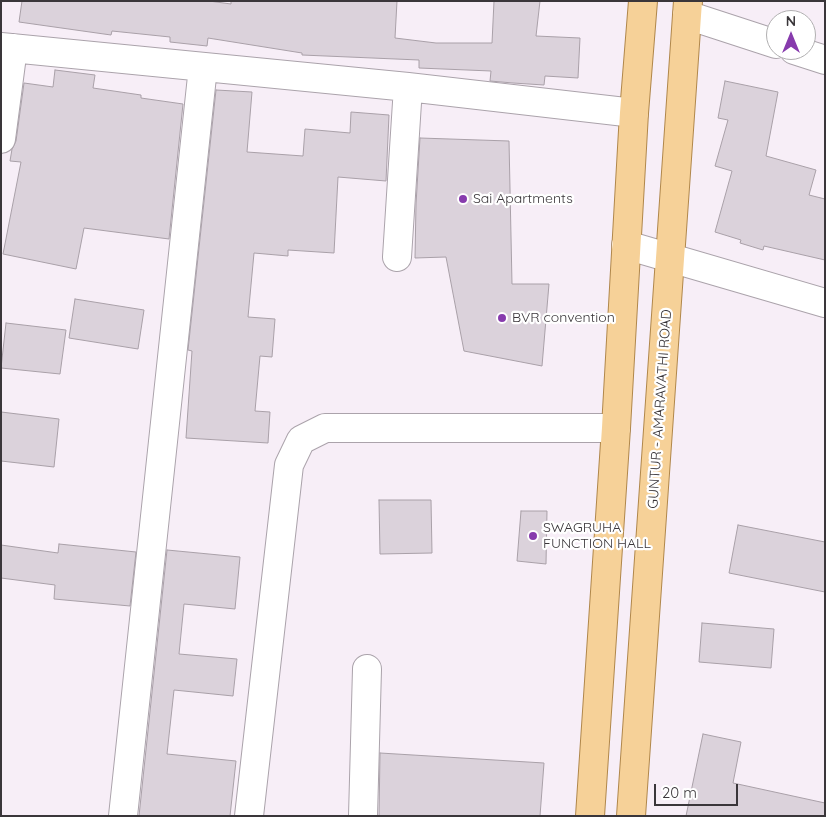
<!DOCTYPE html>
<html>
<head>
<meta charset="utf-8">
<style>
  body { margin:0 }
  #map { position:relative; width:826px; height:817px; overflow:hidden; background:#f7eef7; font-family:Quicksand,sans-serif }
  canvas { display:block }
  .frame { position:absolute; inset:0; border:2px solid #3a363a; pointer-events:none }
  .north { position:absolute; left:766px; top:10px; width:50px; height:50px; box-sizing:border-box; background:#fff; border:1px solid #b0afb0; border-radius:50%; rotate:0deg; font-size:14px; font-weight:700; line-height:20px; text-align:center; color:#3a363a }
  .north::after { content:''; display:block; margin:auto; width:18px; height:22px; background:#873bad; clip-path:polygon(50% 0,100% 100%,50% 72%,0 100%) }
  .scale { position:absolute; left:654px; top:784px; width:84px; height:22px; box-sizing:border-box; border:2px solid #3a363a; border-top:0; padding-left:6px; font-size:15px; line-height:18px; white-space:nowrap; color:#3a363a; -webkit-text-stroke:4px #fff; paint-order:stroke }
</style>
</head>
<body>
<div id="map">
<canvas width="826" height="817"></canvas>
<div class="frame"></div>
<div class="north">N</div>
<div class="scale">20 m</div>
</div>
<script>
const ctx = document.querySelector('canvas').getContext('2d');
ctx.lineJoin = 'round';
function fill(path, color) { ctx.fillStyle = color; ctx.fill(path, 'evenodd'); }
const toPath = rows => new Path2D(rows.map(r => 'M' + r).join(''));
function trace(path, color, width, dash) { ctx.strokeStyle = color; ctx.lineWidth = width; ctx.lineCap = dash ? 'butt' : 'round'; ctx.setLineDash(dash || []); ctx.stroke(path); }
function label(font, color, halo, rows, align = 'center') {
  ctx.font = font + ' Quicksand,sans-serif'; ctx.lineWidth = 4.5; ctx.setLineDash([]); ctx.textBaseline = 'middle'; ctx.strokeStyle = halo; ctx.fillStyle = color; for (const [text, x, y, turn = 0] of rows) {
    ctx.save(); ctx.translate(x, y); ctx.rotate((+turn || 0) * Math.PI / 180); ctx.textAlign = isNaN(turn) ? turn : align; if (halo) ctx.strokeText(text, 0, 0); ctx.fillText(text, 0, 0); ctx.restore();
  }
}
const building = toPath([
  [22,1,209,1,231,4,231,1,397,1,395,38,436,43,492,43,494,1,540,1,536,36,580,38,578,78,545,76,544,85,513,83,490,81,491,71,419,68,419,60,302,55,302,53,208,38,207,46,170,42,170,37,112,31,111,35,19,22,22,1],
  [55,70,95,75,93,88,141,95,141,98,183,104,169,239,84,228,76,269,3,254,21,162,10,161,12,149,16,141,24,83,53,87,55,70],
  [725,81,778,92,766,156,816,170,809,195,825,199,825,260,764,246,763,250,740,243,741,240,715,232,732,171,715,166,728,120,718,118,725,81],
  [216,90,252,92,247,152,303,156,305,129,350,133,351,112,389,115,386,181,338,177,334,253,288,250,288,256,254,253,248,317,275,319,272,357,260,356,255,411,270,412,268,443,186,438,192,351,188,350,216,90],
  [420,138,509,141,512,284,549,284,542,366,464,351,446,257,415,258,416,204,420,138],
  [75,299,144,310,138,349,69,338,75,299],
  [6,323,66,330,60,374,1,368,6,323],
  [1,412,59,419,54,467,1,461,1,412],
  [379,500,431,500,432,553,380,554,379,500],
  [521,511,547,511,546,564,517,561,521,511],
  [738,525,825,542,825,592,729,573,738,525],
  [59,544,136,552,130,606,54,599,55,585,1,578,1,545,58,553,59,544],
  [167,550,240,557,235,609,184,604,179,654,237,659,233,696,174,690,167,754,236,761,230,816,139,816,167,550],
  [702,623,774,629,771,668,699,662,702,623],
  [703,734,741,742,733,783,825,803,825,816,686,816,703,734],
  [380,753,544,763,540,816,379,816,380,753]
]);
fill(building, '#dbd2db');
trace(building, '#a9a0a8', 1);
const street = toPath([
  [687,15,776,44],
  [1,47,408,87,634,113],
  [794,50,825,60],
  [1,139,13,48],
  [626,245,825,303],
  [397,257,408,87],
  [123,816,203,67],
  [249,816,289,465,301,440,325,428,616,428],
  [363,816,367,669]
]);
const primary = toPath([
  [590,816,616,428,634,113,643,1],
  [631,816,688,1]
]);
trace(street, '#aba3ab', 30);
trace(primary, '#b0874b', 30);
trace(street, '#fff', 28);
trace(primary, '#f6d198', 28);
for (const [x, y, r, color] of [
  [463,199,5,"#873bad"],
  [502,318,5,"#873bad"],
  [533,536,5,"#873bad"]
]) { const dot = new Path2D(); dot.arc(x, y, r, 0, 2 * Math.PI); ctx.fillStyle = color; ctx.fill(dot); trace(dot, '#fff', 2); }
label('14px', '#3a363a', '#fff', [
  ["Sai Apartments",473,199],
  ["BVR convention",512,318],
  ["SWAGRUHA",543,528],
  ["FUNCTION HALL",543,544]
], 'left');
label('14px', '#3a363a', '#fff', [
  ["GUNTUR - AMARAVATHI ROAD",660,409,-86]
]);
</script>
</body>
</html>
